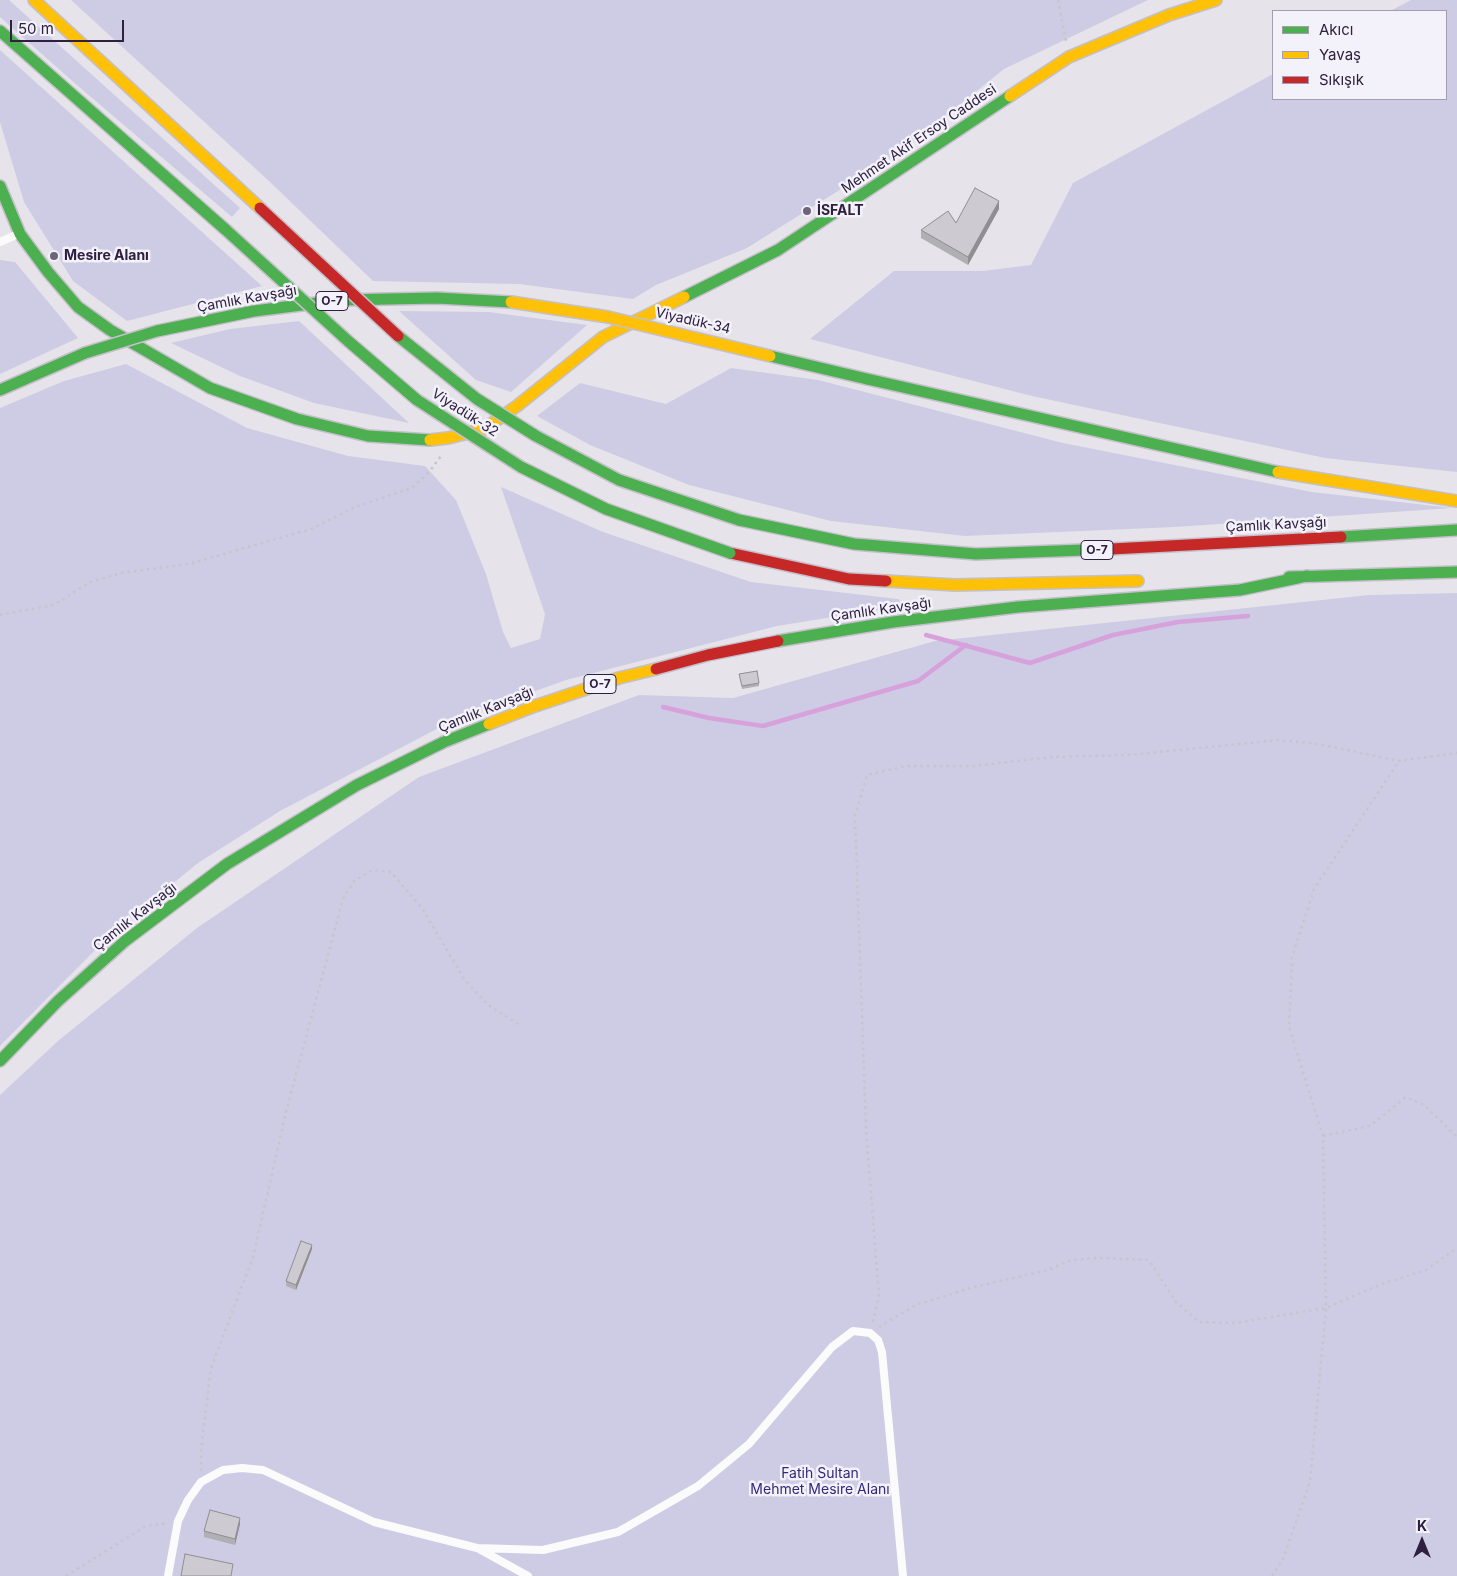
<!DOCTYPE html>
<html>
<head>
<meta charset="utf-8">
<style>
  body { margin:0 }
  #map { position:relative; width:1457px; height:1576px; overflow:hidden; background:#e6e4ea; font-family:Inter,sans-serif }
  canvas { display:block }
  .legend { position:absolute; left:1272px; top:10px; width:175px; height:90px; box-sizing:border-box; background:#f3f1f9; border:1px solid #a59daf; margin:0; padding:6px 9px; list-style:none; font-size:15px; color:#2f203f }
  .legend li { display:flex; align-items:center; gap:10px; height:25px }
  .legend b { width:25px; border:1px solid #a59daf }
  .north { position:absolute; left:1397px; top:1516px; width:50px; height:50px; -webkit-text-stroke:4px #f3f1f9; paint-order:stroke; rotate:0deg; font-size:14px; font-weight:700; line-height:20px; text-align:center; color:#2f203f }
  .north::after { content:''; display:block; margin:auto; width:18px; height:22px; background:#2f203f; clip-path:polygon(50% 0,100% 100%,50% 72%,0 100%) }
  .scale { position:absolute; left:10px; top:20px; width:114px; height:22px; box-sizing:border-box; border:2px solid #2f203f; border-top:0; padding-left:6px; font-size:15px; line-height:18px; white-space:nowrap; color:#2f203f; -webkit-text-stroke:4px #f3f1f9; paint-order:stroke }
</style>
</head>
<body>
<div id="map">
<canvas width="1457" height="1576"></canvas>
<ul class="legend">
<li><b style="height:6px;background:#4caf50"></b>Akıcı</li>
<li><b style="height:6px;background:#ffc107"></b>Yavaş</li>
<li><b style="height:6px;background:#c62828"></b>Sıkışık</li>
</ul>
<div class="north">K</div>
<div class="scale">50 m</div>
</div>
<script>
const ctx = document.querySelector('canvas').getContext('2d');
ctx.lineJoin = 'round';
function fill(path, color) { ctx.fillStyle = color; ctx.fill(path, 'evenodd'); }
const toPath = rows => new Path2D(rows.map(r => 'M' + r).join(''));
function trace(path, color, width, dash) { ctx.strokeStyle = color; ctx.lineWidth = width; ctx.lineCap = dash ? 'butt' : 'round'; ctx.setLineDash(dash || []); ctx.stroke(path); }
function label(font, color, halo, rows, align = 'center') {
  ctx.font = font + ' Inter,sans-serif'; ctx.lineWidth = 5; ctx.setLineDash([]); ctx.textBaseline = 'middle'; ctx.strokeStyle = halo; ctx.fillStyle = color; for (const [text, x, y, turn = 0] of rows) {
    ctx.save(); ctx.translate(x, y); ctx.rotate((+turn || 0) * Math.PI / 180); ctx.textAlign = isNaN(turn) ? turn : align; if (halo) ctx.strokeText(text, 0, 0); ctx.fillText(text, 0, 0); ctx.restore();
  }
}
fill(toPath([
  [0,0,9,0,240,208,232,217,78,86,0,17],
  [71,0,1148,0,1004,69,905,149,747,248,656,285,633,299,519,284,373,281,270,182],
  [1411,0,1457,0,1457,472,1325,458,1032,396,810,339,894,271,983,271,1031,265,1073,183,1273,74,1273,99,1446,99,1446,11,1390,11],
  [0,50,262,286,127,321,73,281,24,202,0,122],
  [0,260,15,262,78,338,0,374],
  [399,311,489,312,587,325,511,392,476,380],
  [299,321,409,423,314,403,240,376,171,343,230,329],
  [126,364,247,428,348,456,425,466,456,500,486,574,503,632,511,648,540,639,545,614,501,487,603,532,751,582,898,599,902,603,901,606,777,626,566,680,452,721,280,811,198,863,108,937,0,1046,0,408,64,381],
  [731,368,818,380,1063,443,1312,492,1452,508,1175,527,965,536,831,521,689,485,590,445,537,416,580,383,666,404],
  [1457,593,1457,1576,0,1576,0,1095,58,1041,197,928,419,777,639,695,733,698,935,641,1369,595]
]), '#cdcce4');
trace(toPath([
  [926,635,1030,663,1113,635,1178,622,1248,616],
  [663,707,709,718,763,726,918,681,966,645]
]), '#d7a1dc', 4.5);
const fast = toPath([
  [0,31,226,230],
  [0,186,20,234,48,272,78,307,110,330,210,388,297,419,368,436,430,440],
  [684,297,778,250,1010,96],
  [157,331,254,311,341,300,437,298,511,302],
  [867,379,1278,472],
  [0,390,85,353],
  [739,520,854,544,976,554,1111,549],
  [1341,537,1457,530],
  [1289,577,1457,572],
  [778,641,893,622,1018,607,1240,590,1307,576],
  [0,1061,58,1001,125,941,227,864,357,785,444,742,489,724]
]);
const slow = toPath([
  [34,0,260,208],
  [1010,96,1069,57,1169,15,1216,0],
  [430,440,448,438,484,429,517,406,603,337,684,297],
  [1278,472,1457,501],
  [886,581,955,585,1138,581],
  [489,724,535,706,619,678,656,669]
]);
const jam = toPath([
  [1111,549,1341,537],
  [730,553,849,579,886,581],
  [656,669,708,655,778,641]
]);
trace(fast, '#c4bfca', 14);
trace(slow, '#c4bfca', 14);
trace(jam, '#c4bfca', 14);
trace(toPath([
  [1058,0,1066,41],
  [0,615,54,605,90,582,121,573,189,564,311,529,355,507,412,488,430,471,441,456],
  [1323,1136,1370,1126,1406,1097,1424,1105,1457,1137],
  [873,1322,879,1296,866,1129,855,816,867,775,906,766,974,766,1051,757,1128,755,1279,740,1319,744,1399,761,1457,753],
  [879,1327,916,1305,974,1287,1048,1270,1071,1260,1097,1258,1149,1260,1176,1302,1199,1322,1236,1323,1326,1308,1379,1285,1426,1270,1457,1248],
  [201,1471,201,1450,211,1368,253,1257,287,1108,343,899,354,881,373,870,391,872,422,908,464,979,488,1005,520,1025],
  [66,1576,146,1526,168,1523],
  [1272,1576,1283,1559,1310,1482,1326,1308,1323,1136,1289,1027,1292,957,1314,889,1399,761]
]), '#c7c4cd', 2.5, [2.5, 4]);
trace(toPath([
  [0,242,18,234],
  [479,1549,528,1576],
  [168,1576,178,1521,188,1500,201,1482,223,1470,242,1468,263,1470,374,1522,477,1548,543,1550,618,1532,698,1486,749,1444,832,1347,853,1331,870,1333,878,1340,882,1352,903,1576]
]), '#fbfbfc', 8);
trace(fast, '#4caf50', 11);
trace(slow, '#ffc107', 11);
trace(jam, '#c62828', 11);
const fastBridge = toPath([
  [226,230,348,341,417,400,521,467,606,509,730,553],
  [398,336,477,399,536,436,619,480,739,520],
  [85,353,157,331],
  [770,356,867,379]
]);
const slowBridge = toPath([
  [511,302,608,317,770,356]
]);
const jamBridge = toPath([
  [260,208,398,336]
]);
trace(fastBridge, '#c5c0ca', 14, []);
trace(slowBridge, '#c5c0ca', 14, []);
trace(jamBridge, '#c5c0ca', 14, []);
trace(fastBridge, '#4caf50', 11);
trace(slowBridge, '#ffc107', 11);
trace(jamBridge, '#c62828', 11);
fill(toPath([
  [999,209,968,265,921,238,921,230,956,223],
  [739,674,759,683,759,686,742,689],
  [312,1249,296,1290,286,1286,286,1281],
  [240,1524,235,1545,204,1537,204,1531]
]), '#b0afb4');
fill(toPath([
  [999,201,999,209,968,265,968,257],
  [312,1245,312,1249,296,1290,296,1285],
  [240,1518,240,1524,235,1545,235,1539]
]), '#908e92');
const building = toPath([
  [975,188,999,201,968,257,921,230,948,211,956,223,975,188],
  [757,671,759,683,742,686,739,674,757,671],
  [301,1241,312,1245,296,1285,286,1281,301,1241],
  [210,1510,240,1518,235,1539,204,1531,210,1510],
  [185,1554,233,1564,231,1576,181,1576,185,1554]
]);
fill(building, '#cdcbd1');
trace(building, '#908e92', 1);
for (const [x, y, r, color] of [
  [807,211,5,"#6f657b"],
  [54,256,5,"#6f657b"]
]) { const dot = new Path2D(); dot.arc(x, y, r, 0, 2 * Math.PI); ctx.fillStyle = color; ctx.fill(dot); trace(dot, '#f3f1f9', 2); }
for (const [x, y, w] of [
  [332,301,32],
  [1097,550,32],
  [600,684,32]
]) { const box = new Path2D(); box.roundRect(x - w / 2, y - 9.5, w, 19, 4); ctx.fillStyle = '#f3f1f9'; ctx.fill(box); trace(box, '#2f203f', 1); }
label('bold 12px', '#2f203f', null, [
  ["O-7",332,301],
  ["O-7",1097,550],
  ["O-7",600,684]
]);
label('14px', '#2f203f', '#f3f1f9', [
  ["Mehmet Akif Ersoy Caddesi",919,139,-34],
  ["Çamlık Kavşağı",247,299,-10],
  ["Viyadük-34",693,321,13],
  ["Viyadük-32",465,413,33],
  ["Çamlık Kavşağı",1276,525,-3],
  ["Çamlık Kavşağı",881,610,-8],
  ["Çamlık Kavşağı",486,710,-22],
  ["Çamlık Kavşağı",135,917,-38]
]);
label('bold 14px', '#2f203f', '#f3f1f9', [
  ["İSFALT",817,211],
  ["Mesire Alanı",64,256]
], 'left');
label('14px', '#342779', '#f3f1f9', [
  ["Fatih Sultan",820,1474],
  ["Mehmet Mesire Alanı",820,1490]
]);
</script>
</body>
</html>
